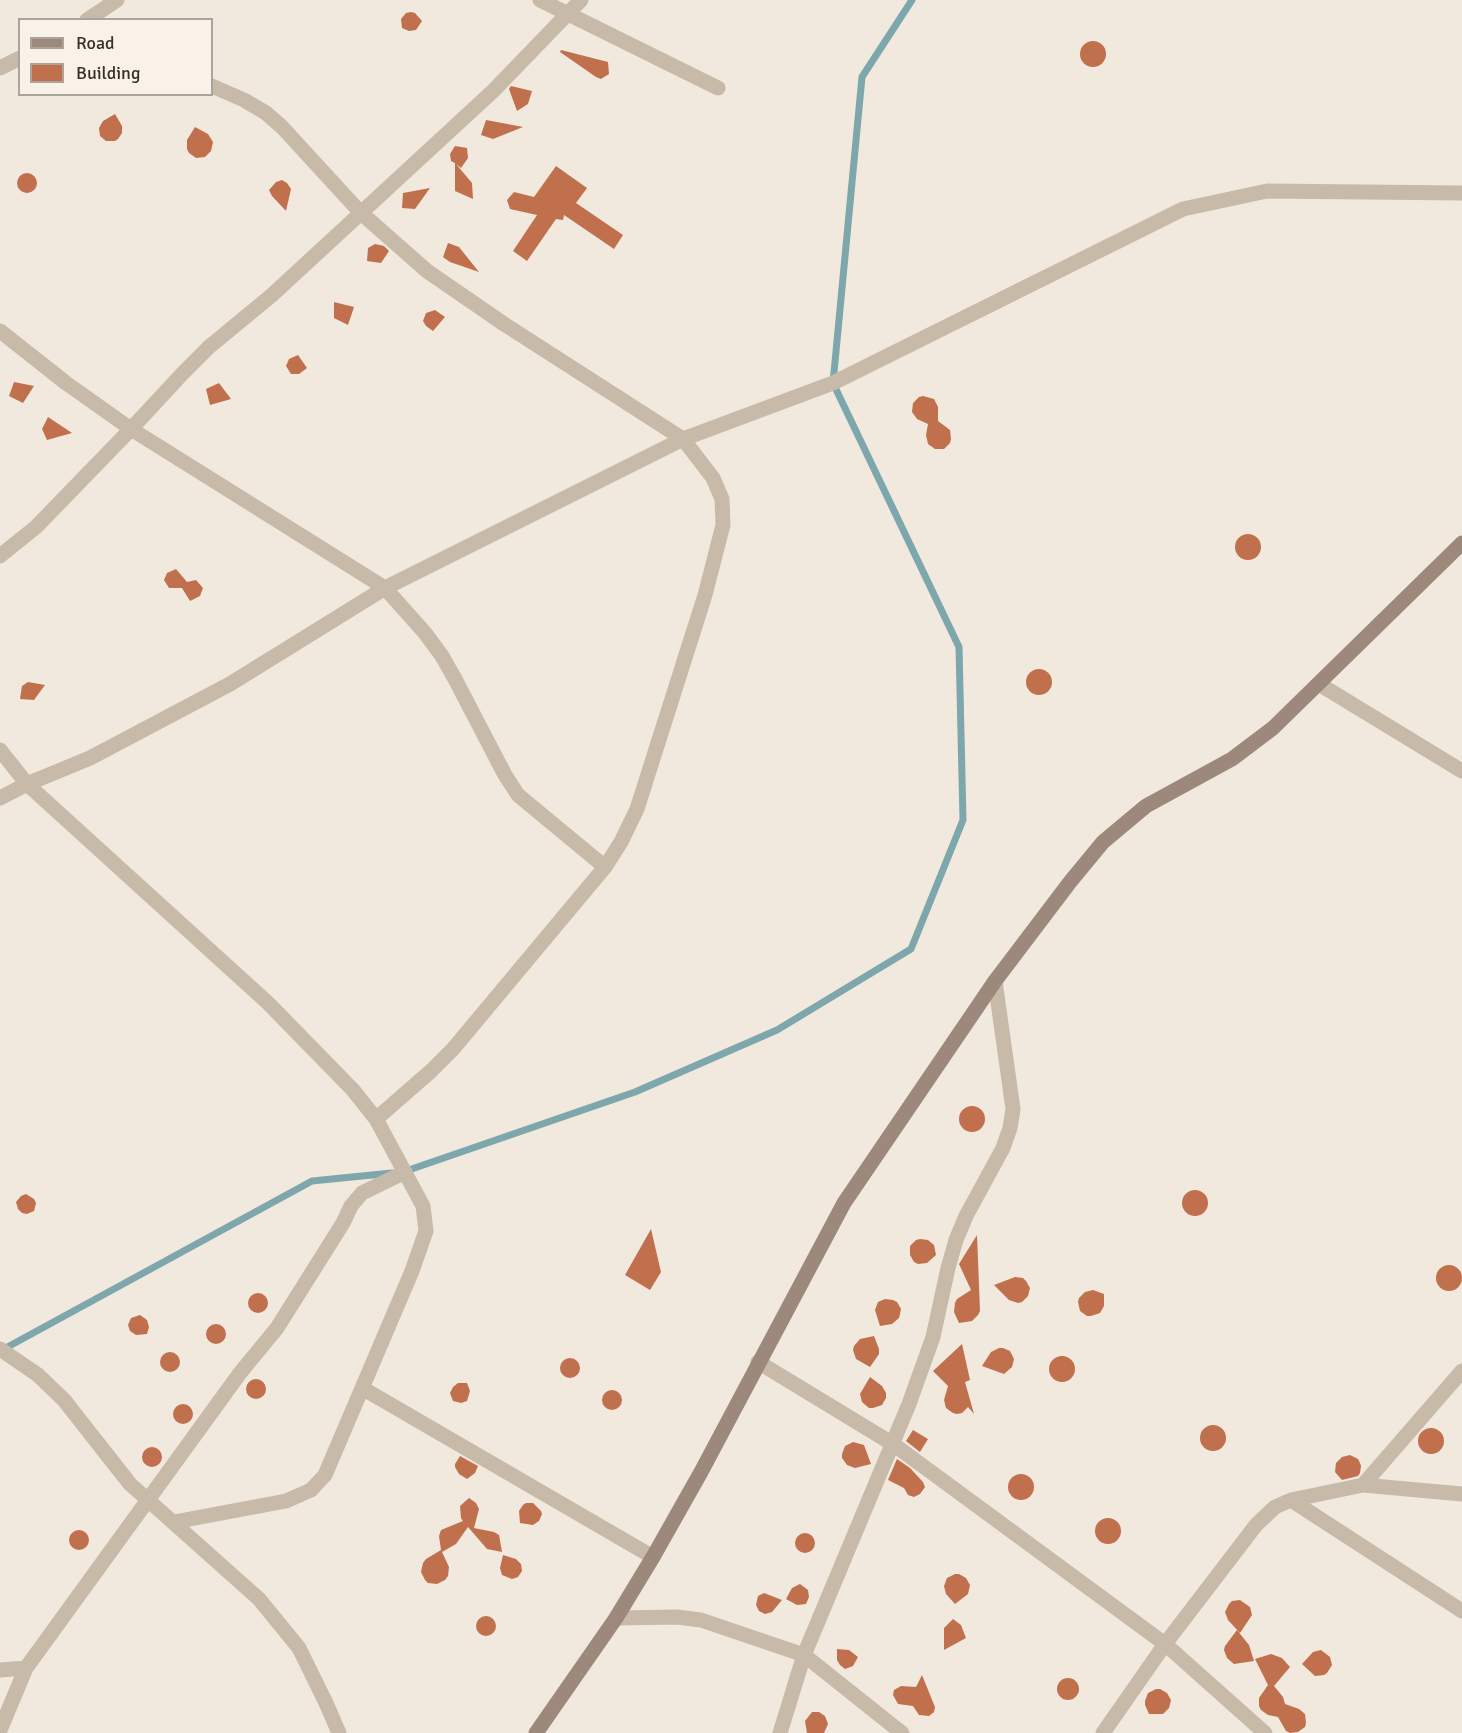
<!DOCTYPE html>
<html>
<head>
<meta charset="utf-8">
<style>
  body { margin:0 }
  #map { position:relative; width:1462px; height:1733px; overflow:hidden; background:#f1e9dd; font-family:Signika,sans-serif }
  canvas { display:block }
  .legend { position:absolute; left:18px; top:18px; width:195px; height:78px; box-sizing:border-box; background:#f9f2e9; border:2px solid #aba49c; margin:0; padding:8px 10px; list-style:none; font-size:18px; color:#362e29 }
  .legend li { display:flex; align-items:center; gap:12px; height:30px }
  .legend b { width:30px; border:2px solid #aba49c }
</style>
</head>
<body>
<div id="map">
<canvas width="1462" height="1733"></canvas>
<ul class="legend">
<li><b style="height:8px;background:#9c897b"></b>Road</li>
<li><b style="height:16px;background:#c0704c"></b>Building</li>
</ul>
</div>
<script>
const ctx = document.querySelector('canvas').getContext('2d');
ctx.lineJoin = 'round';
const toPath = rows => new Path2D(rows.map(r => 'M' + r).join(''));
function trace(path, color, width, dash) { ctx.strokeStyle = color; ctx.lineWidth = width; ctx.lineCap = dash ? 'butt' : 'round'; ctx.setLineDash(dash || []); ctx.stroke(path); }
function fill(path, color) { ctx.fillStyle = color; ctx.fill(path, 'evenodd'); }
trace(toPath([
  [403,1172,635,1092,777,1030,911,949,963,820,959,647,833,383,862,77,912,0],
  [2,1350,312,1181,392,1173]
]), '#7da7ac', 7);
fill(toPath([
  [411,12,415,13,422,21,416,30,409,31,402,28,401,19,406,13],
  '1080 54a13 13 0 1 1 26 0a13 13 0 1 1-26 0Z',
  [561,50,608,62,609,74,601,79,596,77,560,52],
  [511,86,532,91,528,104,517,111,509,89],
  [115,114,122,126,122,133,118,139,115,141,106,141,100,136,99,128,103,121],
  [486,120,523,127,493,139,481,135],
  [195,127,208,134,213,142,211,151,205,157,196,158,189,153,187,149,187,140],
  [455,146,467,148,468,158,461,168,456,164,472,183,473,199,455,191,455,163,451,161,450,154],
  [556,166,587,188,576,203,623,235,614,249,564,215,563,220,556,219,527,261,513,251,537,215,510,209,507,200,514,192,534,197],
  '17 183a10 10 0 1 1 20 0a10 10 0 1 1-20 0Z',
  [282,180,287,183,291,189,286,211,272,196,269,190,276,182],
  [430,188,415,209,402,208,403,193],
  [448,243,459,247,479,272,450,262,443,257],
  [375,244,384,246,389,251,381,263,367,261,368,248],
  [334,302,354,307,348,325,334,318],
  [435,310,445,317,433,331,426,326,423,321,426,313],
  [298,355,307,368,299,374,291,374,286,366,289,359],
  [14,382,34,386,23,403,9,396],
  [219,383,231,399,210,405,206,389],
  [923,396,934,399,938,407,938,421,950,430,951,439,950,443,944,449,935,449,928,444,926,435,928,424,917,419,912,412,913,403,919,397],
  [48,417,72,433,47,440,42,429],
  '1235 547a13 13 0 1 1 26 0a13 13 0 1 1-26 0Z',
  [176,569,187,582,196,580,203,588,200,596,190,601,182,588,169,588,164,580,167,573],
  '1026 682a13 13 0 1 1 26 0a13 13 0 1 1-26 0Z',
  [28,682,45,685,34,700,20,699,22,686],
  '959 1119a13 13 0 1 1 26 0a13 13 0 1 1-26 0Z',
  '1182 1203a13 13 0 1 1 26 0a13 13 0 1 1-26 0Z',
  [26,1194,34,1199,36,1203,34,1211,27,1214,22,1213,18,1209,16,1202,21,1196],
  [651,1229,661,1272,650,1290,625,1275],
  [977,1235,980,1311,978,1315,972,1321,959,1323,954,1312,955,1303,957,1299,971,1290,959,1264],
  [920,1239,928,1240,934,1245,936,1255,927,1263,918,1264,914,1262,910,1255,910,1246,916,1240],
  '1436 1278a13 13 0 1 1 26 0a13 13 0 1 1-26 0Z',
  [1015,1277,1023,1278,1026,1281,1030,1288,1028,1296,1022,1302,1018,1303,1009,1300,994,1285],
  [1093,1290,1104,1294,1104,1306,1100,1313,1091,1316,1087,1316,1080,1311,1078,1302,1079,1298,1085,1292],
  '248 1303a10 10 0 1 1 20 0a10 10 0 1 1-20 0Z',
  [885,1299,893,1300,897,1302,901,1309,900,1314,899,1318,892,1324,880,1326,875,1310,878,1302],
  [140,1315,147,1320,149,1327,147,1334,136,1335,130,1331,128,1325,131,1318],
  '206 1334a10 10 0 1 1 20 0a10 10 0 1 1-20 0Z',
  [874,1336,879,1349,879,1354,870,1367,856,1359,853,1350,854,1346,860,1339],
  [962,1344,970,1380,965,1382,974,1414,968,1407,962,1413,957,1414,953,1413,946,1408,944,1400,948,1386,933,1371],
  [999,1348,1003,1348,1010,1351,1014,1359,1012,1367,1004,1374,982,1366,991,1352],
  '160 1362a10 10 0 1 1 20 0a10 10 0 1 1-20 0Z',
  '1049 1369a13 13 0 1 1 26 0a13 13 0 1 1-26 0Z',
  '560 1368a10 10 0 1 1 20 0a10 10 0 1 1-20 0Z',
  [870,1377,882,1386,886,1393,886,1398,882,1405,873,1408,869,1408,862,1402,860,1394],
  '246 1389a10 10 0 1 1 20 0a10 10 0 1 1-20 0Z',
  [458,1383,467,1383,470,1391,467,1401,461,1403,453,1401,450,1393,453,1387],
  '602 1400a10 10 0 1 1 20 0a10 10 0 1 1-20 0Z',
  '173 1414a10 10 0 1 1 20 0a10 10 0 1 1-20 0Z',
  '1200 1438a13 13 0 1 1 26 0a13 13 0 1 1-26 0Z',
  '1418 1441a13 13 0 1 1 26 0a13 13 0 1 1-26 0Z',
  [913,1430,928,1439,920,1452,906,1441],
  [853,1442,864,1445,871,1464,855,1468,847,1465,842,1458,842,1454,845,1446],
  '142 1457a10 10 0 1 1 20 0a10 10 0 1 1-20 0Z',
  [1350,1455,1358,1459,1360,1463,1361,1466,1360,1473,1358,1476,1342,1480,1335,1472,1336,1463,1342,1457],
  [460,1456,478,1466,475,1473,467,1479,459,1474,455,1467,455,1464],
  [897,1459,910,1468,923,1482,925,1487,920,1494,914,1497,908,1495,904,1488,888,1480],
  '1008 1487a13 13 0 1 1 26 0a13 13 0 1 1-26 0Z',
  [469,1498,476,1503,479,1509,474,1528,494,1532,499,1535,502,1552,487,1549,468,1527,456,1544,442,1552,449,1567,448,1576,445,1580,437,1584,428,1583,425,1580,421,1572,423,1563,426,1559,441,1550,439,1536,441,1530,463,1521,461,1518,460,1506],
  [526,1503,533,1503,541,1511,542,1514,539,1521,533,1525,520,1523,519,1511,523,1505],
  '1095 1531a13 13 0 1 1 26 0a13 13 0 1 1-26 0Z',
  '69 1540a10 10 0 1 1 20 0a10 10 0 1 1-20 0Z',
  '795 1543a10 10 0 1 1 20 0a10 10 0 1 1-20 0Z',
  [503,1555,516,1559,521,1564,522,1571,518,1577,512,1579,502,1575,500,1568],
  [955,1574,959,1574,966,1578,970,1585,968,1594,955,1604,946,1594,944,1586,947,1578],
  [800,1584,808,1590,809,1597,806,1604,797,1605,786,1599,792,1588],
  [764,1593,782,1600,772,1612,765,1614,759,1611,756,1605,758,1596],
  [1240,1600,1250,1607,1252,1615,1240,1633,1228,1620,1225,1612,1229,1604,1232,1601],
  '476 1626a10 10 0 1 1 20 0a10 10 0 1 1-20 0Z',
  [953,1619,961,1625,966,1638,944,1650,944,1628],
  [1237,1630,1249,1645,1254,1661,1234,1664,1227,1658,1224,1650,1225,1646],
  [837,1649,849,1650,858,1657,853,1666,845,1669,840,1665,837,1660],
  [1321,1650,1330,1657,1332,1665,1327,1673,1324,1675,1315,1676,1302,1664,1313,1652],
  [1271,1654,1282,1658,1290,1667,1274,1686,1283,1697,1285,1704,1299,1709,1305,1714,1306,1723,1305,1727,1298,1732,1290,1733,1286,1731,1278,1717,1268,1715,1261,1710,1259,1706,1259,1698,1268,1685,1255,1659],
  [922,1675,935,1707,934,1712,929,1716,919,1715,913,1706,898,1704,893,1695,894,1690,901,1686,916,1687],
  '1057 1689a11 11 0 1 1 22 0a11 11 0 1 1-22 0Z',
  [1156,1689,1160,1689,1167,1693,1171,1700,1169,1708,1163,1714,1149,1714,1145,1705,1145,1701,1148,1693],
  [812,1712,819,1712,825,1716,828,1724,824,1733,807,1733,805,1721]
]), '#c0704c');
trace(toPath([
  [540,0,718,88],
  [87,20,117,0],
  [0,68,20,58],
  [212,86,244,100,266,113,282,127,360,212,427,271,504,324,683,439,713,478,722,499,723,525,705,595,637,809,621,842,605,867,453,1049,431,1071,376,1119],
  [0,331,66,383,131,429,385,588,425,633,442,656,455,679,505,775,518,795,605,867],
  [0,556,36,527,131,429,183,373,209,347,272,295,493,91,581,0],
  [1319,684,1462,771],
  [0,750,27,784,268,1003,353,1090,376,1119,423,1206,426,1231,412,1271,325,1475,311,1490,286,1501,174,1522],
  [0,798,27,784,90,758,230,684,385,588,683,439,833,383,1183,209,1267,191,1462,193],
  [0,1349,38,1375,64,1400,130,1484,259,1599,299,1648,326,1703,339,1733],
  [758,1362,893,1444,1165,1644,1265,1733],
  [362,1388,653,1557],
  [1363,1485,1462,1371],
  [1291,1500,1462,1611],
  [616,1618,677,1617,701,1620,804,1655,902,1733],
  [0,1670,26,1668],
  [0,1730,26,1668,240,1373,277,1328,343,1223,351,1206,362,1193,405,1172],
  [780,1733,804,1655,909,1404,933,1337,948,1268,956,1240,966,1216,1003,1148,1010,1128,1013,1109,995,981],
  [1103,1733,1165,1644,1256,1525,1275,1507,1291,1500,1363,1485,1462,1494]
]), '#c8baa9', 15);
trace(toPath([
  [536,1733,616,1618,653,1557,701,1472,844,1203,995,981,1070,882,1103,842,1146,806,1232,759,1273,728,1462,543]
]), '#9c897b', 15);
</script>
</body>
</html>
